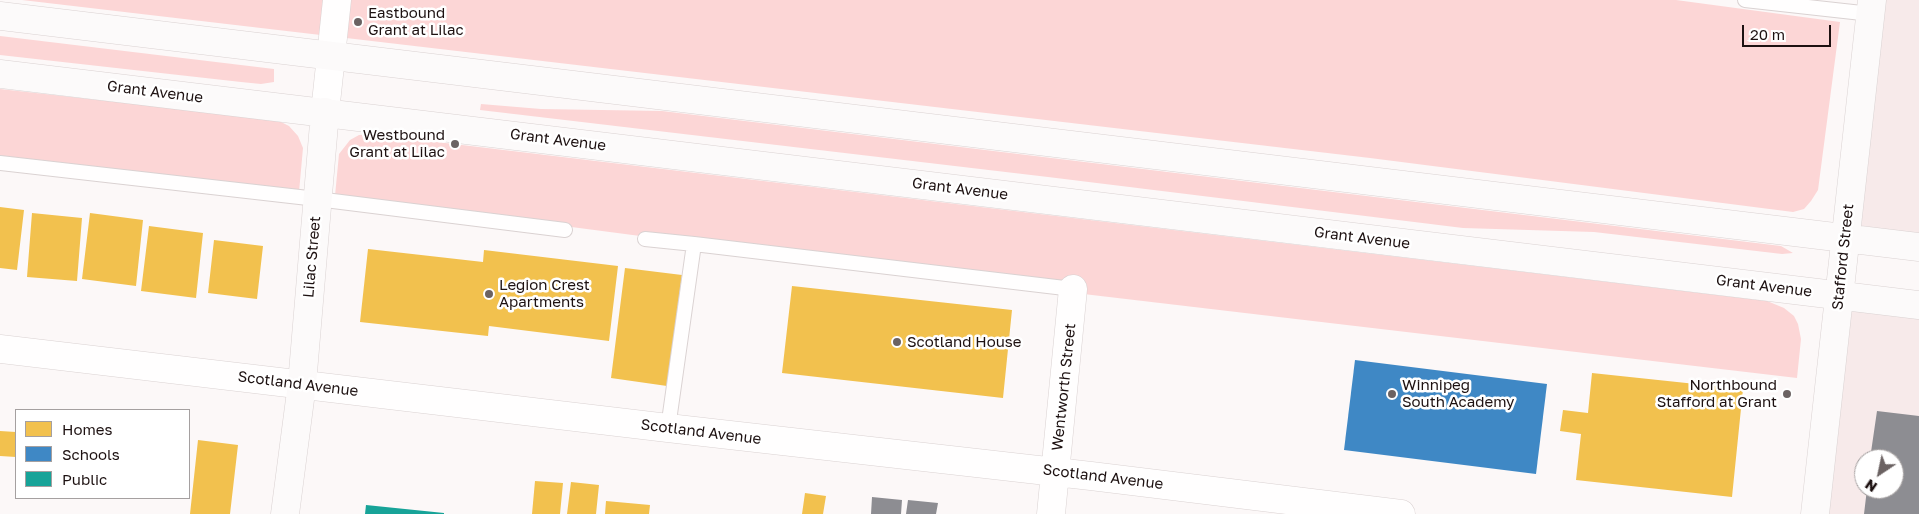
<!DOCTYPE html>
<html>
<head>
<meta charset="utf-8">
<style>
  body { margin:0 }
  #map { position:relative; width:1919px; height:514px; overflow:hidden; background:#fcf8f8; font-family:"Golos Text",sans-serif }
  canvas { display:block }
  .legend { position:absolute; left:15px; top:409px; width:175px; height:90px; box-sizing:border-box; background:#fff; border:1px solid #a5a0a0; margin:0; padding:6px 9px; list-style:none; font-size:15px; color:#1d1111 }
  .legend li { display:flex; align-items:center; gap:10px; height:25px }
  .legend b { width:25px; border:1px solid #a5a0a0 }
  .north { position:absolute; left:1854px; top:449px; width:50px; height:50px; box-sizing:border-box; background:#fff; border:1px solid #a5a0a0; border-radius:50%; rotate:214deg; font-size:14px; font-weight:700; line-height:20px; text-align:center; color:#1d1111 }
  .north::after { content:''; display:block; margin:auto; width:18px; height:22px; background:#6b6262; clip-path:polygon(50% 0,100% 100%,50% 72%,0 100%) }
  .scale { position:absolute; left:1742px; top:25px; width:89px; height:22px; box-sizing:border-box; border:2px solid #1d1111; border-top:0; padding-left:6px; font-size:15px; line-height:18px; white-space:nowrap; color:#1d1111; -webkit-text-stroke:4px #fff; paint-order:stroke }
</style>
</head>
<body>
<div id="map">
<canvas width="1919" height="514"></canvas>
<ul class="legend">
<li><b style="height:14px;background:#f2c14e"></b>Homes</li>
<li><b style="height:14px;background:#3f88c5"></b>Schools</li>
<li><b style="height:14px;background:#17a398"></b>Public</li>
</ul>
<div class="north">N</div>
<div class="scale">20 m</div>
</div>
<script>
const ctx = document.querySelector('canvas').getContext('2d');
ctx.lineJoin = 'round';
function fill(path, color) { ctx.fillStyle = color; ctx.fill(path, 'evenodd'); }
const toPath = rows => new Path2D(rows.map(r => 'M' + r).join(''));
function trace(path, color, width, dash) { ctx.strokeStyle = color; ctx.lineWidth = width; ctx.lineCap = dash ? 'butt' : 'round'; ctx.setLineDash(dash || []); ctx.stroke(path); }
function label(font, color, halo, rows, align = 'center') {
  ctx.font = font + ' "Golos Text",sans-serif'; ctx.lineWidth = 5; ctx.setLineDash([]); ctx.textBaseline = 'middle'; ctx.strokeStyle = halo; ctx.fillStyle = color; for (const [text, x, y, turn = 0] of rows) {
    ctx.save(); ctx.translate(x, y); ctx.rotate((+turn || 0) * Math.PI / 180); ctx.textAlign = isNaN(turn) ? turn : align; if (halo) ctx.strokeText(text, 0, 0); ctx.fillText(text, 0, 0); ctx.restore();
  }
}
fill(toPath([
  [1872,0,1919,0,1919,249,1845,238],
  [1839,295,1919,305,1919,514,1815,514],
  [1864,459,1894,459,1894,489,1864,489]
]), '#f7eaea');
fill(toPath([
  [22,0,1676,0,1840,22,1818,190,1811,201,1804,209,1793,212,1370,158],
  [0,36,274,69,274,82,261,84,241,82,0,55],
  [0,89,277,120,289,126,298,136,303,148,299,192,0,157],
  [481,104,541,109,662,111,1781,246,1793,253,1782,254,1594,232,1463,228,1048,177,480,110],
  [370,134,1767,301,1784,308,1794,316,1798,324,1801,339,1797,378,1075,293,335,196,339,154,350,140,359,135]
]), '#fcd6d6');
fill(toPath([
  [0,207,24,210,17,270,0,268],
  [32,213,82,218,77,281,27,277],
  [90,213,143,220,136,286,82,279],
  [149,226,203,233,196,298,141,291],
  [214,240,263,246,257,299,208,293],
  [368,249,483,262,484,250,618,266,609,341,489,326,488,336,360,322],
  [625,268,682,275,667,386,611,378],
  [792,286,1012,310,1003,398,782,373],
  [1592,373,1743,389,1732,497,1576,480,1581,434,1560,431,1563,410,1588,413],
  [0,431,16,432,16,457,0,456],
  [198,440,238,445,230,514,190,514],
  [535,481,563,483,560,514,532,514],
  [571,482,599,485,596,514,567,514],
  [805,493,826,496,823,514,802,514],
  [606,501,650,505,649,514,605,514]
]), '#f2c14e');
fill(toPath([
  [1355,360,1547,384,1536,474,1344,450]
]), '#3f88c5');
fill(toPath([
  [366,505,444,513,444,514,365,514]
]), '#17a398');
fill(toPath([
  [1877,411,1919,416,1919,514,1864,514,1867,489,1894,489,1894,459,1870,459],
  [872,497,902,500,901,514,871,514],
  [908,500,938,503,936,514,906,514]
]), '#8d8d92');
const lane = toPath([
  [1745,0,1871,14],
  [0,163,317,199,565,230],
  [645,239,694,244,668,428],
  [694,244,1073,289]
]);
const street = toPath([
  [325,112,337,0],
  [0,349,668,428,1091,476,1401,514],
  [1051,514,1073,289]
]);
const secondary = toPath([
  [0,16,1919,247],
  [0,74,1919,305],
  [285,514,302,384,325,112],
  [1815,514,1872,0]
]);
trace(lane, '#dad2d2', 16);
trace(street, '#dad2d2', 29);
trace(secondary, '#dad2d2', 29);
trace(lane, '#fffefe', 14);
trace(street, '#fffefe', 28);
trace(secondary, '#fcfafa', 28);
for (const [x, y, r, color] of [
  [358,22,5,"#6b6262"],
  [455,144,5,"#6b6262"],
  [489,294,5,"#6b6262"],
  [897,342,5,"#6b6262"],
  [1392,394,5,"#6b6262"],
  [1787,394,5,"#6b6262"]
]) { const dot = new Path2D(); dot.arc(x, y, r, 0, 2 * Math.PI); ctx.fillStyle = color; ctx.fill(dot); trace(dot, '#fff', 2); }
label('15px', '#1d1111', '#fff', [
  ["Eastbound",368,13],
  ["Grant at Lilac",368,30],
  ["Westbound",445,135,"right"],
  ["Grant at Lilac",445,152,"right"],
  ["Legion Crest",499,285],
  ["Apartments",499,302],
  ["Scotland House",907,342],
  ["Winnipeg",1402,385],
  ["South Academy",1402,402],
  ["Northbound",1777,385,"right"],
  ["Stafford at Grant",1777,402,"right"]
], 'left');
label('15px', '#1d1111', '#fff', [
  ["Grant Avenue",155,92,7],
  ["Grant Avenue",558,140,7],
  ["Grant Avenue",960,189,7],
  ["Grant Avenue",1362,238,7],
  ["Lilac Street",312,257,-85],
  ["Stafford Street",1843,257,-84],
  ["Grant Avenue",1764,286,7],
  ["Scotland Avenue",298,384,7],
  ["Wentworth Street",1064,387,-84],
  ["Scotland Avenue",701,432,7],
  ["Scotland Avenue",1103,477,7]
]);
</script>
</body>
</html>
